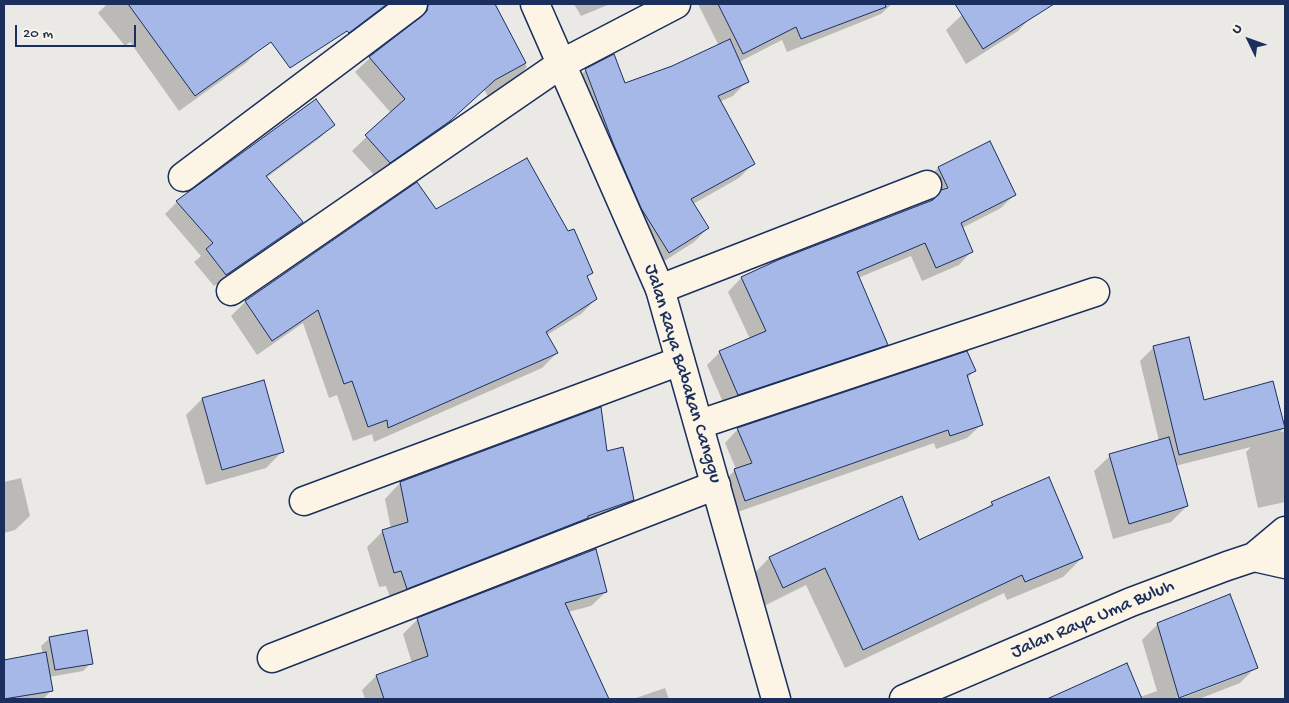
<!DOCTYPE html>
<html>
<head>
<meta charset="utf-8">
<style>
  body { margin:0 }
  #map { position:relative; width:1289px; height:703px; overflow:hidden; background:#ebe9e5; font-family:"Gochi Hand",sans-serif }
  canvas { display:block }
  .frame { position:absolute; inset:0; border:5px solid #1b2f5e; pointer-events:none }
  .north { position:absolute; left:1224px; top:15px; width:50px; height:50px; -webkit-text-stroke:4px #fcf5e5; paint-order:stroke; rotate:312deg; font-size:14px; font-weight:700; line-height:20px; text-align:center; color:#1b2f5e }
  .north::after { content:''; display:block; margin:auto; width:18px; height:22px; background:#1b2f5e; clip-path:polygon(50% 0,100% 100%,50% 72%,0 100%) }
  .scale { position:absolute; left:15px; top:25px; width:121px; height:22px; box-sizing:border-box; border:2px solid #1b2f5e; border-top:0; padding-left:6px; font-size:15px; line-height:18px; white-space:nowrap; color:#1b2f5e; -webkit-text-stroke:4px #fcf5e5; paint-order:stroke }
</style>
</head>
<body>
<div id="map">
<canvas width="1289" height="703"></canvas>
<div class="frame"></div>
<div class="north">U</div>
<div class="scale">20 m</div>
</div>
<script>
const ctx = document.querySelector('canvas').getContext('2d');
ctx.lineJoin = 'round';
function fill(path, color) { ctx.fillStyle = color; ctx.fill(path, 'evenodd'); }
const toPath = rows => new Path2D(rows.map(r => 'M' + r).join(''));
function trace(path, color, width, dash) { ctx.strokeStyle = color; ctx.lineWidth = width; ctx.lineCap = dash ? 'butt' : 'round'; ctx.setLineDash(dash || []); ctx.stroke(path); }
function label(font, color, halo, rows, align = 'center') {
  ctx.font = font + ' "Gochi Hand",sans-serif'; ctx.lineWidth = 4; ctx.setLineDash([]); ctx.textBaseline = 'middle'; ctx.strokeStyle = halo; ctx.fillStyle = color; for (const [text, x, y, turn = 0] of rows) {
    ctx.save(); ctx.translate(x, y); ctx.rotate((+turn || 0) * Math.PI / 180); ctx.textAlign = isNaN(turn) ? turn : align; if (halo) ctx.strokeText(text, 0, 0); ctx.fillText(text, 0, 0); ctx.restore();
  }
}
fill(toPath([
  [107,4,322,4,258,43,261,48,246,63,179,111,130,42,125,46,98,13],
  [438,4,493,4,527,67,511,83,489,98,435,7],
  [574,4,610,4,581,16],
  [698,4,892,4,881,14,787,52,782,40,739,62,747,81,733,96,719,102,753,164,739,178,693,204,708,228,694,242,655,267,571,84,586,70,624,85,673,68,719,46],
  [979,4,1026,4,1033,15,1018,31,966,64,946,30,962,15],
  [370,58,451,120,434,136,375,176,352,151,391,113,355,72],
  [333,124,321,137,266,178,301,222,289,234,214,286,194,262,201,256,165,214,177,202],
  [989,143,1014,195,1001,208,962,228,972,251,959,265,922,281,911,256,858,278,886,344,873,358,725,407,707,365,720,352,750,339,728,292,741,278,778,261,932,201,925,181,938,168],
  [435,210,591,273,586,278,596,299,581,314,547,335,557,353,542,368,374,442,372,434,353,441,337,395,329,398,303,323,257,355,231,316,245,302],
  [1154,347,1203,401,1284,428,1280,432,1285,431,1285,502,1258,508,1246,452,1251,447,1175,466,1187,506,1171,522,1113,539,1094,471,1110,456,1159,441,1140,361],
  [974,371,967,379,981,425,967,438,936,449,934,443,732,514,721,484,736,469,725,443,738,429],
  [263,382,282,452,266,468,206,485,186,415,202,399],
  [606,452,633,500,617,515,392,603,386,586,379,587,367,547,383,531,391,529,385,499,400,483],
  [21,478,30,516,15,530,4,533,4,482],
  [901,497,918,542,984,511,992,503,1082,558,1063,577,1007,600,1004,593,845,668,806,585,764,606,751,577,769,558],
  [595,550,606,592,591,606,568,612,608,699,365,699,362,690,376,676,412,663,403,634,417,620],
  [1158,624,1256,667,1240,683,1199,699,1179,699,1239,676,1239,673,1173,699,1050,699,1127,665,1140,697,1157,691,1142,640],
  [50,638,91,663,83,671,49,677,52,690,43,699,4,699,4,662,43,654,41,646],
  [665,688,669,699,633,699]
]), '#0003');
const building = toPath([
  [128,4,387,4,349,33,347,31,290,68,271,42,195,96,128,4],
  [428,4,495,4,526,63,495,80,450,121,390,163,365,135,405,99,369,57,422,16,427,11,428,4],
  [718,4,885,4,886,7,801,39,796,27,743,54,718,4],
  [955,4,1054,4,983,49,955,4],
  [730,39,749,82,718,96,755,164,691,199,709,228,669,253,641,208,613,143,585,69,614,54,625,83,672,66,730,39],
  [316,99,335,125,266,176,303,222,226,275,206,249,213,243,176,201,316,99],
  [990,141,1016,195,961,223,973,252,936,268,925,243,857,272,888,345,738,395,719,351,766,331,741,277,778,260,933,200,941,190,948,188,938,167,990,141],
  [527,158,568,231,574,229,593,273,587,276,597,299,546,332,558,353,388,428,387,420,368,427,352,381,344,384,318,310,272,341,245,301,417,182,436,209,527,158],
  [1189,337,1204,400,1273,381,1285,428,1179,455,1153,346,1189,337],
  [967,351,976,371,967,375,983,425,950,436,948,430,745,501,734,469,752,463,737,428,967,351],
  [264,380,284,452,222,470,202,398,264,380],
  [601,407,607,451,623,447,634,500,588,516,588,518,407,589,401,571,394,573,382,530,408,522,400,482,601,407],
  [1169,437,1188,506,1129,524,1109,454,1169,437],
  [1049,477,1083,558,1025,582,1022,575,863,650,825,568,783,588,769,557,902,496,919,540,993,505,991,502,1049,477],
  [596,549,607,592,565,603,609,699,384,699,376,675,428,656,417,618,596,549],
  [1230,594,1258,668,1179,698,1157,623,1230,594],
  [87,630,93,664,55,670,49,637,87,630],
  [46,652,53,691,4,699,4,660,46,652],
  [1127,663,1142,699,1047,699,1127,663]
]);
fill(building, '#a5b8e7');
trace(building, '#1b2f5e', 1);
const minor = toPath([
  [183,177,413,4],
  [660,289,927,185],
  [231,291,561,64,676,4],
  [700,424,1095,292],
  [304,501,680,361],
  [1254,557,1285,531],
  [272,658,716,485],
  [904,699,1131,602,1227,566,1254,557,1285,564]
]);
const tertiary = toPath([
  [535,4,660,289,776,699]
]);
trace(minor, '#1b2f5e', 31);
trace(tertiary, '#1b2f5e', 31);
trace(minor, '#fcf5e5', 28);
trace(tertiary, '#fcf5e5', 28);
label('19px', '#1b2f5e', '#fcf5e5', [
  ["Jalan Raya Babakan Canggu",682,374,73],
  ["Jalan Raya Uma Buluh",1093,620,-23]
]);
</script>
</body>
</html>
